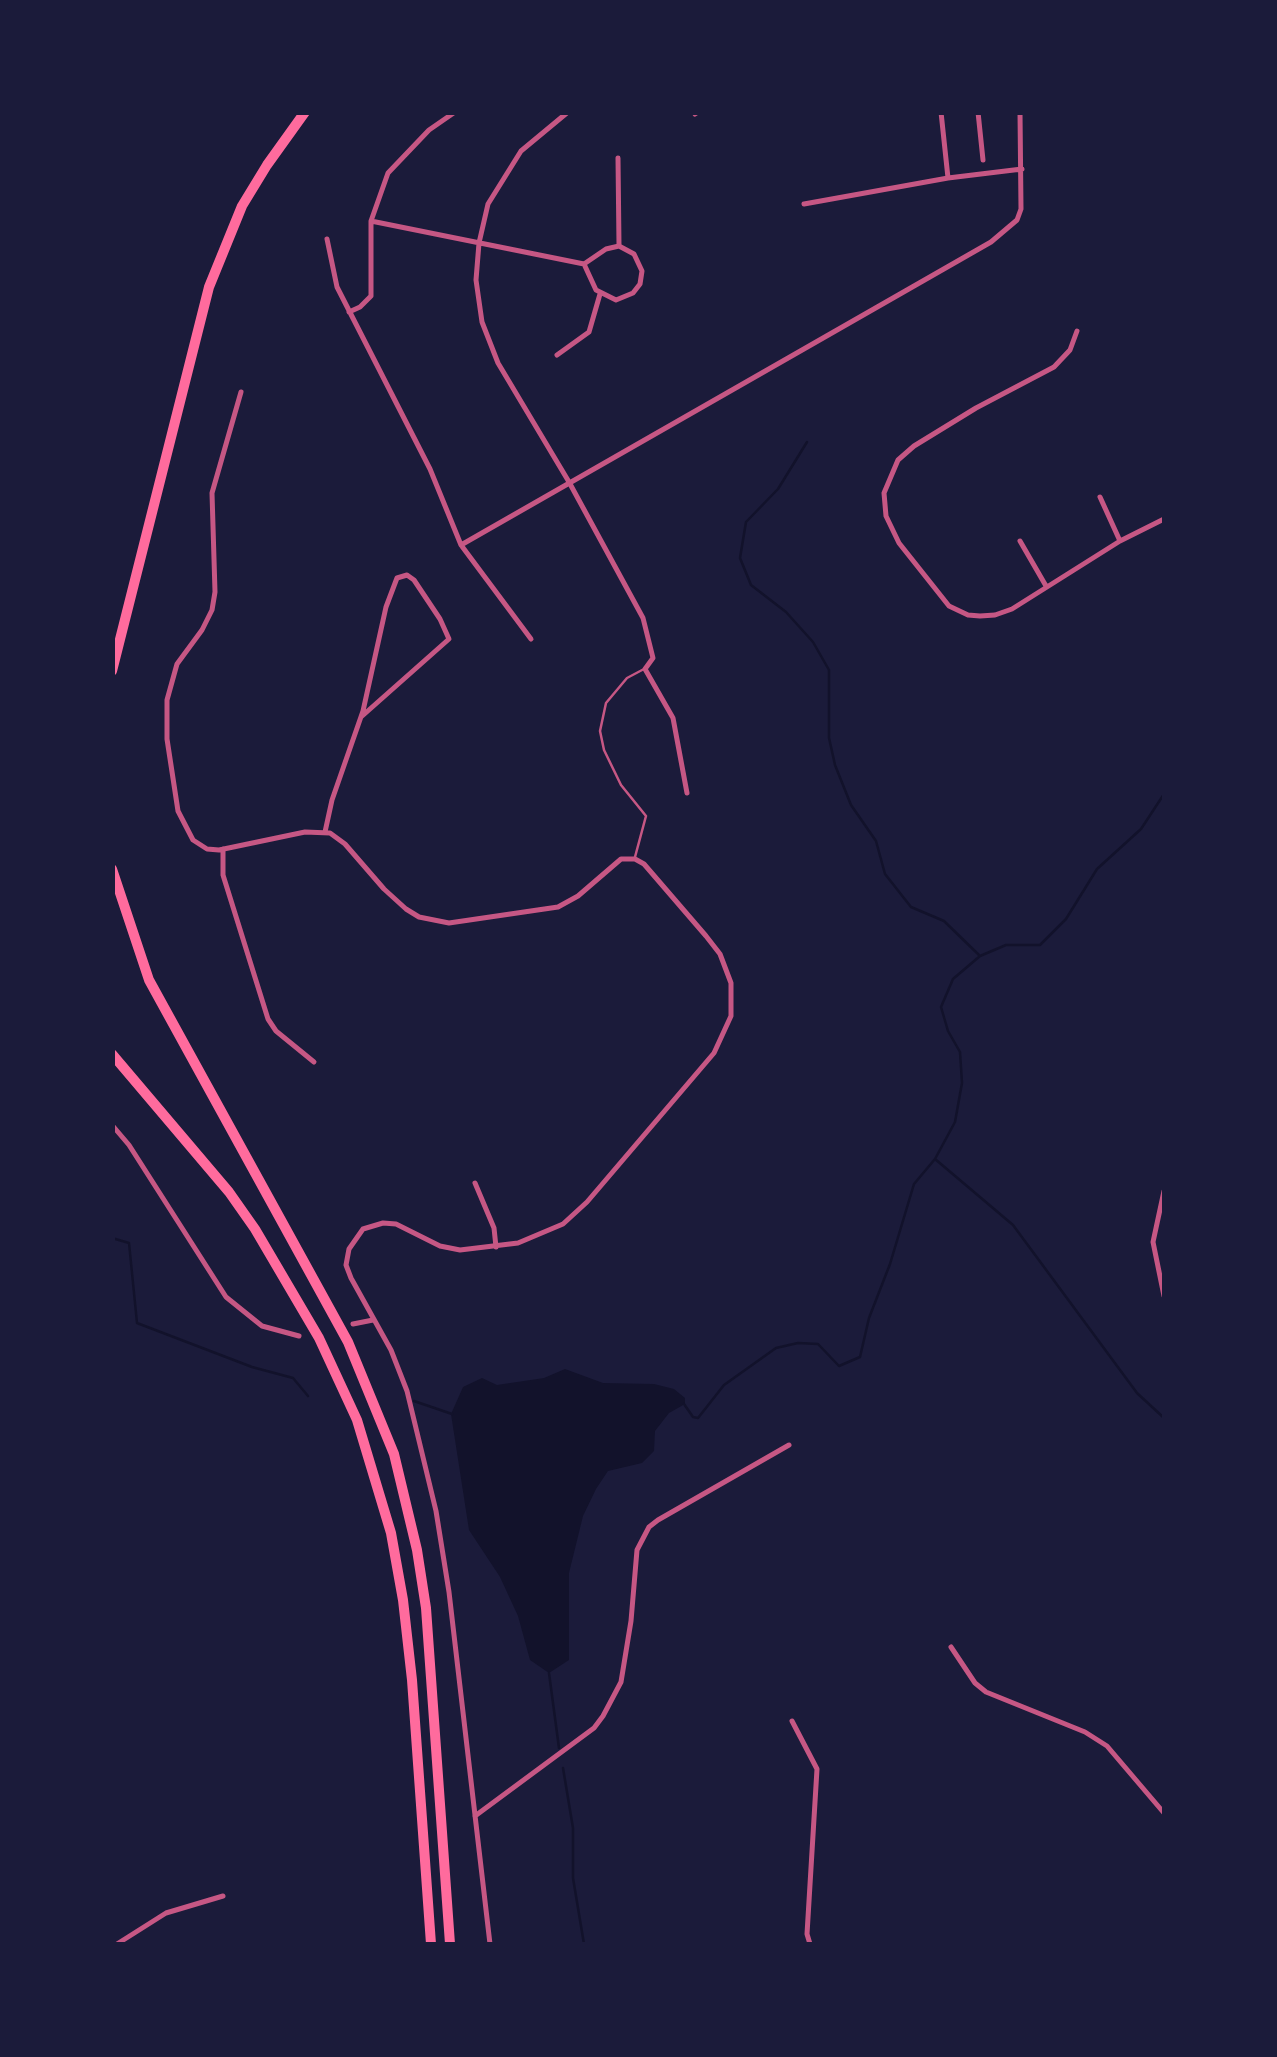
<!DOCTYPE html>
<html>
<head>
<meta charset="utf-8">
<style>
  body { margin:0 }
  #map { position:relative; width:1277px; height:2057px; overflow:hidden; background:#1b1b3a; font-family:Cabin,sans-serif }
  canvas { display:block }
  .frame { position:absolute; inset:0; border:115px solid #1b1b3a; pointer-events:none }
</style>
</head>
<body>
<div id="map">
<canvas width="1277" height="2057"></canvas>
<div class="frame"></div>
</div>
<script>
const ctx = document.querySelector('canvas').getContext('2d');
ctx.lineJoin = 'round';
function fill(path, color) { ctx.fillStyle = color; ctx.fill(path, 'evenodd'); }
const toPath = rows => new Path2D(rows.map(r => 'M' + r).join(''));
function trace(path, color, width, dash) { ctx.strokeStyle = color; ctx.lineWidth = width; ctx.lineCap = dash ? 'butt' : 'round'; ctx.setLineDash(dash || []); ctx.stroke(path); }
fill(toPath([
  [565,1369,603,1383,654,1384,674,1389,685,1398,685,1404,669,1413,655,1431,654,1451,642,1463,608,1471,596,1489,583,1516,569,1573,569,1660,549,1673,530,1660,518,1616,500,1577,469,1530,451,1414,463,1387,482,1378,497,1385,544,1378]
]), '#12122b');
trace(toPath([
  [807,442,778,489,746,522,740,558,751,585,786,612,813,642,829,670,829,738,835,765,851,805,876,841,885,874,911,907,944,921,980,956],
  [935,1159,1013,1225,1137,1393,1164,1418],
  [112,1238,129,1243,137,1323,252,1367,293,1378,308,1396],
  [414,1401,452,1414],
  [684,1404,693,1417,698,1418,724,1385,776,1348,798,1343,818,1344,839,1366,860,1357,869,1318,890,1264,914,1184,935,1159,955,1122,962,1083,960,1052,948,1031,941,1007,953,979,980,956,1006,945,1040,945,1066,919,1097,869,1141,829,1164,794],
  [549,1673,559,1748],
  [563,1768,573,1828,573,1878,584,1944]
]), '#12122b', 2.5);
trace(toPath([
  [635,857,646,816,621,785,604,750,600,731,606,703,627,678,644,669]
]), '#c65784', 2.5);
trace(toPath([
  [568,112,521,151,488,204,479,243,476,280,482,322,498,363,569,482,643,618,653,658,645,669,673,718,687,793],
  [941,112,948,178],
  [978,112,983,160],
  [695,114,698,112],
  [618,158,619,245],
  [804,204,948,178,1022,169],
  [371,221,584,264],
  [327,239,337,287,430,469,461,545,991,242,1017,220,1021,209,1020,112],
  [619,246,634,254,642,271,640,284,633,293,616,300,596,290,584,264,606,249,619,246],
  [349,312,360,307,371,296,371,221,388,173,429,130,455,112],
  [1077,331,1070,350,1054,367,976,408,914,446,898,460,884,493,886,516,899,543,949,606,968,615,980,616,995,615,1012,609,1120,541,1164,519],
  [557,355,589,332,600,294],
  [241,392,212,493,215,592,212,610,202,630,177,664,167,700,167,739,178,811,193,840,207,849,219,850,305,832,330,833,345,844,384,889,406,909,419,917,449,923,558,907,578,896,621,859,635,859,644,864,706,936,720,954,731,983,731,1016,714,1053,587,1202,563,1224,518,1243,460,1250,440,1246,396,1224,383,1223,363,1229,349,1249,346,1265,351,1278,391,1350,407,1391,436,1511,449,1592,490,1944],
  [1100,497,1120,541],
  [1020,541,1046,586],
  [461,545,531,639],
  [325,832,332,800,363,711,386,607,397,578,407,575,414,580,440,619,449,639,361,717],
  [223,849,223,875,268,1019,276,1031,314,1062],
  [112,1125,129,1145,226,1297,262,1326,299,1336],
  [475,1183,494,1228,496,1247],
  [1164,1191,1153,1242,1164,1296],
  [353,1324,373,1320],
  [951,1647,975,1683,986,1692,1085,1732,1107,1746,1164,1813],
  [792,1721,817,1769,807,1934,810,1944],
  [475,1816,594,1728,603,1716,621,1682,631,1621,637,1550,649,1527,658,1520,789,1445],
  [117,1944,166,1913,223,1896]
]), '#c65784', 5);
trace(toPath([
  [112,671,209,287,242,206,267,165,305,112],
  [112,869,149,980,348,1342,394,1454,417,1550,426,1608,450,1944],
  [112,1054,229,1192,255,1229,319,1338,357,1420,391,1533,403,1600,412,1680,431,1944]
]), '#ff6b9d', 10);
</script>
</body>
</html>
